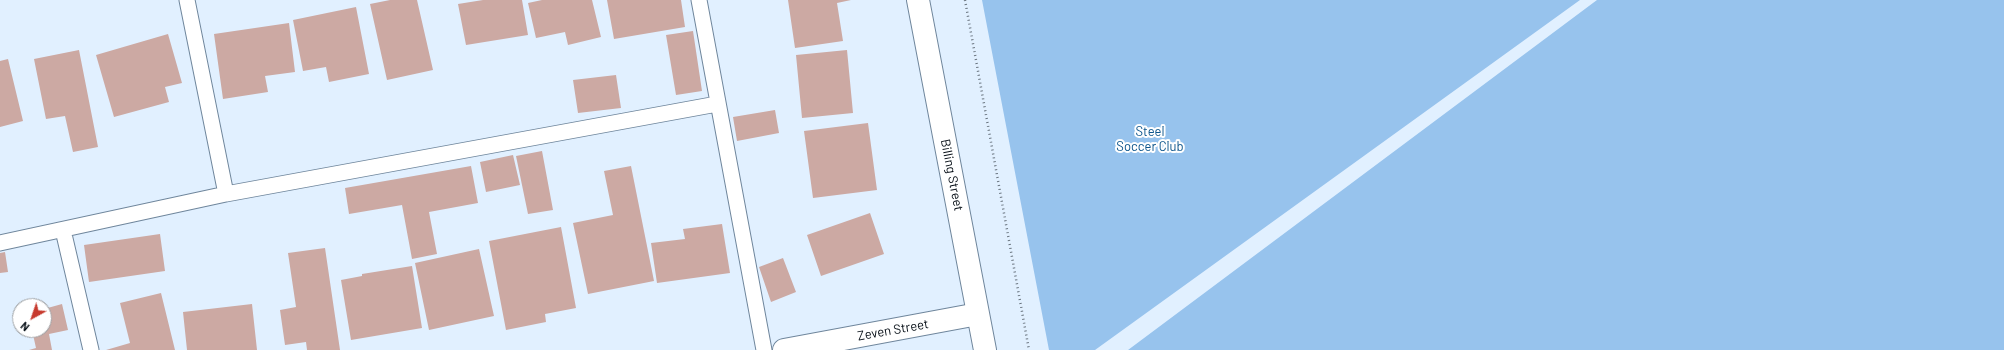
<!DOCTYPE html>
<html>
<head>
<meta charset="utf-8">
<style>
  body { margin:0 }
  #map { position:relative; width:2004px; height:350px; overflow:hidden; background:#e1f0ff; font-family:Barlow,sans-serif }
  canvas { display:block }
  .north { position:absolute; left:12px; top:298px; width:40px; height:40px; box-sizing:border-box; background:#fff; border:1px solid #9b9ea1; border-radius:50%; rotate:220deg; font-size:11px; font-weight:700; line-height:16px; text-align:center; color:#050d15 }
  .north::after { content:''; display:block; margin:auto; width:14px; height:18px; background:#c73a2e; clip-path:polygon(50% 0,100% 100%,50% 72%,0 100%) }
</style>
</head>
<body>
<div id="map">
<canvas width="2004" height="350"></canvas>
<div class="north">N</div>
</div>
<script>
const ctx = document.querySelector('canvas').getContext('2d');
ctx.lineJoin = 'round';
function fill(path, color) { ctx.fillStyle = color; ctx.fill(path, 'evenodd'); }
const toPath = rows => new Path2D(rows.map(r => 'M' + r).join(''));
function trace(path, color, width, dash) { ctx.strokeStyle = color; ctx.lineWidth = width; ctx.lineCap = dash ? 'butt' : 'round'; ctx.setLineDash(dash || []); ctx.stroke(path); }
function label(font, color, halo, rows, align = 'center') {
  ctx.font = font + ' Barlow,sans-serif'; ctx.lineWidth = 4; ctx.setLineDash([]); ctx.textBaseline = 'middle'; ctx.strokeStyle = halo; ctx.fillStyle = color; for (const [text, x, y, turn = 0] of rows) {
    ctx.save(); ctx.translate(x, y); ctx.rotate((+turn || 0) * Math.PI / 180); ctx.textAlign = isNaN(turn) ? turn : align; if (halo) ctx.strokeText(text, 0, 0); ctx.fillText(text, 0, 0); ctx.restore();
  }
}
fill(toPath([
  [982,0,1580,0,1095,350,1049,350],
  [1597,0,2004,0,2004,350,1128,350]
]), '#97c3ed');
fill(toPath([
  [390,0,417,0,433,70,387,80,370,4],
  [483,0,522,0,528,35,466,45,458,4],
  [542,0,592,0,601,37,568,45,565,32,536,38,528,3],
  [607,0,681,0,685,27,614,39],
  [788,0,851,0,837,3,843,41,795,48],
  [356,7,369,74,329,82,326,67,303,71,293,20],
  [289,23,295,72,265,76,268,92,223,99,214,34],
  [693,31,702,91,676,95,666,35],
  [168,34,182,83,165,87,169,102,114,117,96,55],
  [79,50,98,147,73,152,65,116,46,119,34,59],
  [847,50,853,113,802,118,796,55],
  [8,59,23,121,0,127,0,61],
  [616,75,621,108,578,113,573,80],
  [775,110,779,133,737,141,733,117],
  [868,123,877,190,813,198,804,131],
  [542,151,553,210,528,214,516,156],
  [513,155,520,185,486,192,480,162],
  [471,166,478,203,429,212,437,254,412,259,402,205,349,214,345,188],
  [631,166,654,281,588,294,573,223,613,215,604,171],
  [870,213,884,254,821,276,807,235],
  [722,224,730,273,657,283,651,243,685,239,683,229],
  [561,227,576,308,545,314,546,322,506,330,489,241],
  [160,234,165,271,89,282,84,245],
  [325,248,340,350,307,350,306,342,285,345,280,310,296,307,288,253],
  [479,249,494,316,429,330,415,263],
  [5,252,8,272,0,273,0,253],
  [783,258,796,292,771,302,759,267],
  [412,266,422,328,351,340,341,280,362,276,362,274],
  [161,293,175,350,106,350,130,343,120,303],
  [62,304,68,330,49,334,52,350,29,350,36,348,32,330,44,330,44,309],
  [252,304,257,350,187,350,183,312]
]), '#cca9a3');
const lane = toPath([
  [187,0,226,194],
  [699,0,764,350],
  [63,230,91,350],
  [0,243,226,194,717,104]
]);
const street = toPath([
  [918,0,985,350],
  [784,350,978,314]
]);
trace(lane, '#6f869c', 17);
trace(street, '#6f869c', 24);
trace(toPath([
  [965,0,1029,350]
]), '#6c7782', 2.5, [1, 3]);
trace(lane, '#fff', 15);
trace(street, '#fff', 22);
label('13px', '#0c558c', '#fff', [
  ["Steel",1150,132],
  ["Soccer Club",1150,147]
]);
label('13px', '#050d15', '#fff', [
  ["Billing Street",952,175,79],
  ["Zeven Street",893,330,-10]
]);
</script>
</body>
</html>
